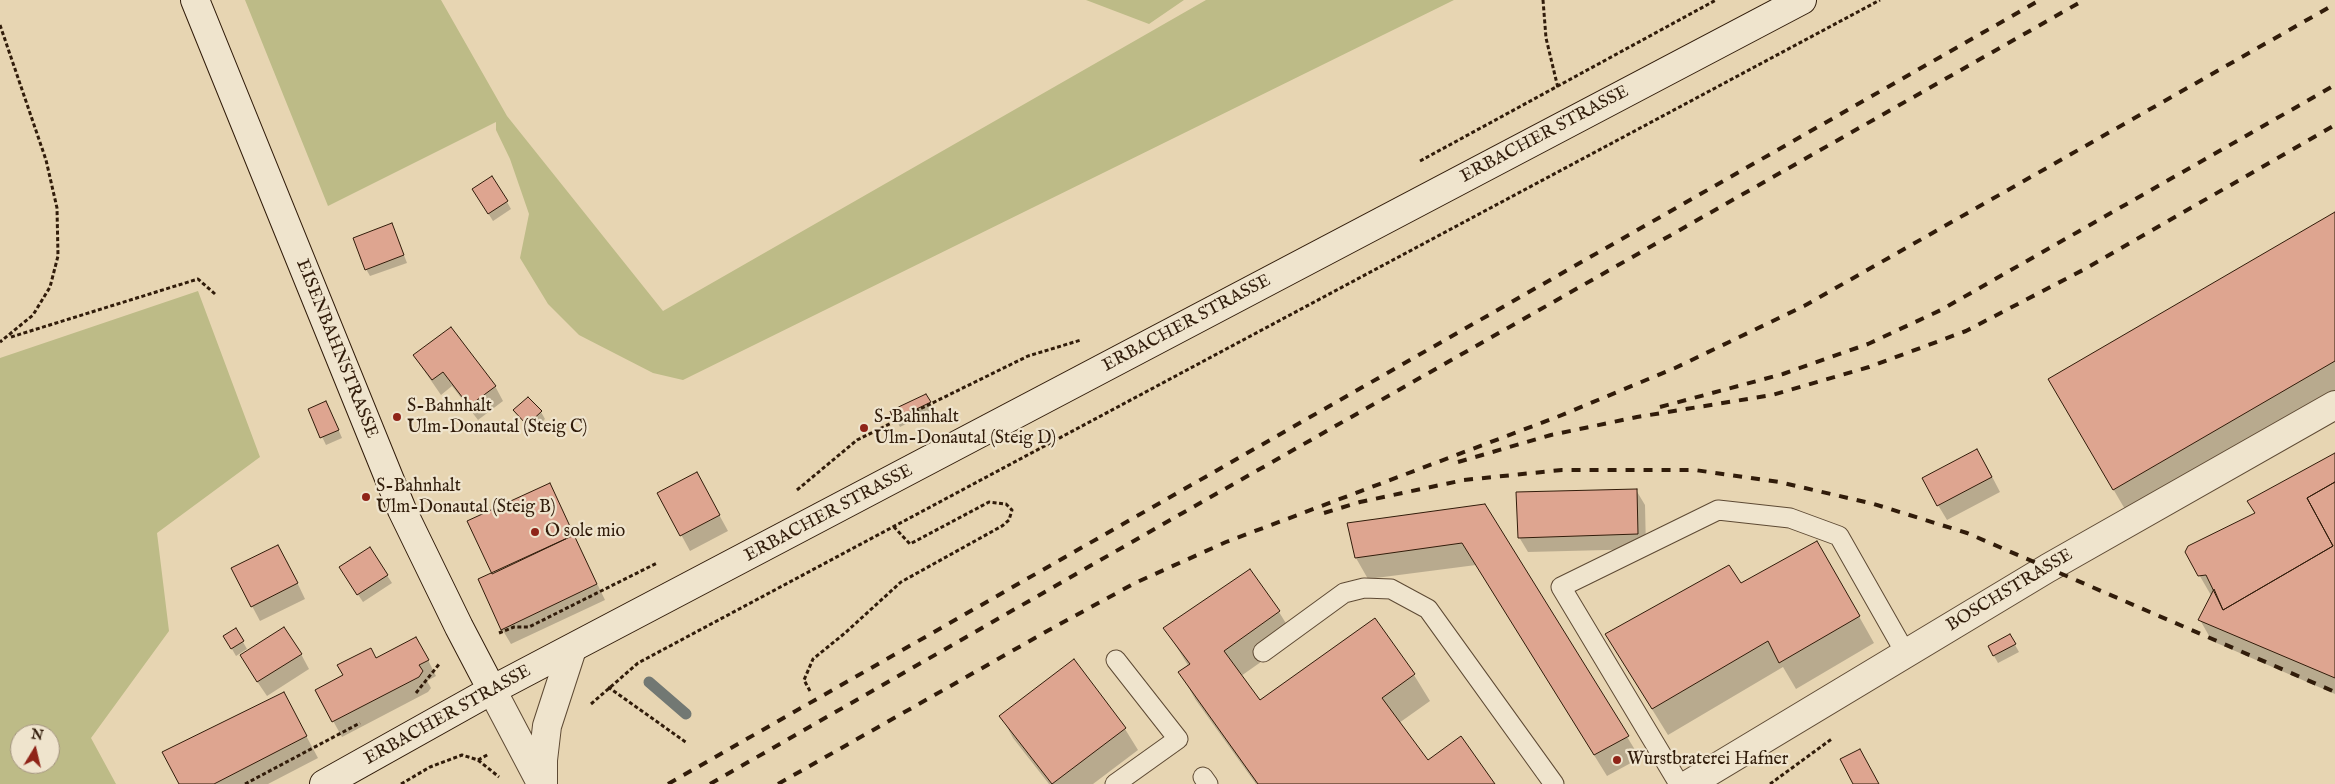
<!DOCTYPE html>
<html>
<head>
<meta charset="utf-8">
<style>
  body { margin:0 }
  #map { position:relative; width:2335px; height:784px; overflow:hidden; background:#e7d5b2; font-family:"IM FELL English",serif }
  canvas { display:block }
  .north { position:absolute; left:10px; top:724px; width:50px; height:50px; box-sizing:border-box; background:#efe4cd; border:1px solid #a3947f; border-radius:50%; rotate:9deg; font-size:14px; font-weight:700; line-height:20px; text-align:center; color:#311c0a }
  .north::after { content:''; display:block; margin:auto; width:18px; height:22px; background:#8f2418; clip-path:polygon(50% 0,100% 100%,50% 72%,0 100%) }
</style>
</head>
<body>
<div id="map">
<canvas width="2335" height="784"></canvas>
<div class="north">N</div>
</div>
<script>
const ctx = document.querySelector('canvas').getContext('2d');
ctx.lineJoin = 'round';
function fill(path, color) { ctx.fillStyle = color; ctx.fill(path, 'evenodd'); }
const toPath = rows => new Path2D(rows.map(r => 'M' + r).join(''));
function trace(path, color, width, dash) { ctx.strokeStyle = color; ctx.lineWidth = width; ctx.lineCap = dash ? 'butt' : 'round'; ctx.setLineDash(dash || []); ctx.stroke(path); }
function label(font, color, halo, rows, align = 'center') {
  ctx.font = font + ' "IM FELL English",serif'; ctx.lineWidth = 4.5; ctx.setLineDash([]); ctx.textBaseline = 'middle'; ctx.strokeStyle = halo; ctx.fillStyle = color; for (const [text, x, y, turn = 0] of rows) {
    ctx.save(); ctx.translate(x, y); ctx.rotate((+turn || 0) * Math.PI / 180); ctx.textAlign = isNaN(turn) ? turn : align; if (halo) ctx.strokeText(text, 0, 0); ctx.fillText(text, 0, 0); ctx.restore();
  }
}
fill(toPath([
  [245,0,441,0,507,116,663,311,1206,0,1454,0,683,380,653,373,579,335,548,304,520,258,529,214,510,159,496,130,496,122,328,206],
  [1086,0,1184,0,1149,24],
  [198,291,260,457,157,533,169,631,91,738,116,784,0,784,0,358],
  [20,734,50,734,50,764,20,764]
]), '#bdbb87');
fill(toPath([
  [478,197,507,202,511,209,493,221],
  [2335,214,2335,396,2129,516,2049,380],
  [395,232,407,263,370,276,366,269],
  [414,356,495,386,503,401,478,420,452,386,441,395],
  [926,395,934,410,900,427,892,412],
  [309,410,330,410,342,438,326,445],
  [515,411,541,412,545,419,532,432],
  [2335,454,2335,694,2212,641,2200,620,2212,597,2186,552,2256,514],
  [1986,465,2000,492,1947,520,1938,505],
  [549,484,605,600,511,644,502,629,493,574],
  [705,489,728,531,690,551,659,494],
  [1636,490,1645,505,1646,549,1528,552,1519,537],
  [1485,505,1640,758,1607,776,1476,565,1368,579,1356,558],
  [1817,542,1874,643,1796,689,1783,667,1668,735,1606,635,1740,584],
  [370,549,392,583,363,602,345,575],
  [287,561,305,599,260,621,252,606],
  [1250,571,1279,612,1295,638,1241,676,1259,701,1374,619,1414,675,1430,701,1399,723,1427,762,1494,784,1256,784,1195,699,1180,672,1189,667,1165,628],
  [236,630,247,649,236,656,225,637],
  [2010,636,2019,652,1998,663,1989,647],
  [301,654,309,669,267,696,250,671],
  [425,654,436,676,427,681,431,688,428,692,342,737,316,690,376,660],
  [1074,661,1125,729,1138,750,1093,784,1049,784,1013,738,1001,716],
  [295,715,318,758,268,784,180,784]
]), '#0003');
trace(toPath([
  [649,682,686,714]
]), '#727873', 11);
const building = toPath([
  [492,176,508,201,488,214,472,189,492,176],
  [2335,212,2335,361,2113,490,2048,379,2335,212],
  [392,223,404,255,365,270,353,238,392,223],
  [451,327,496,386,469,406,443,372,432,380,413,355,451,327],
  [926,394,931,402,894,420,890,411,926,394],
  [528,397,542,411,527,425,513,410,528,397],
  [326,401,339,430,320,438,308,409,326,401],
  [1977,449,1992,477,1937,506,1922,478,1977,449],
  [2335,453,2335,482,2307,498,2333,546,2223,610,2206,575,2198,576,2185,552,2188,546,2255,513,2247,501,2335,453],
  [697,472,720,515,680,536,657,493,697,472],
  [2335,482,2335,678,2198,620,2214,589,2223,610,2333,546,2307,498,2335,482],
  [550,483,574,535,492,574,467,521,550,483],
  [1637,489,1638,534,1518,538,1516,492,1637,489],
  [1485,504,1629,736,1594,755,1462,543,1355,558,1347,523,1485,504],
  [574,535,597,584,501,630,478,579,574,535],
  [1817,541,1860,616,1779,663,1768,641,1652,709,1605,634,1729,565,1741,583,1817,541],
  [278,545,298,583,251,607,231,568,278,545],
  [370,547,388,575,357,595,339,567,370,547],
  [1250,569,1280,611,1224,651,1260,700,1375,618,1415,674,1382,698,1428,760,1461,736,1495,784,1258,784,1178,672,1190,664,1163,628,1250,569],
  [284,627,302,654,257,682,240,655,284,627],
  [236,628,244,641,231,649,223,636,236,628],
  [2010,634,2016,644,1993,656,1988,646,2010,634],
  [416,637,429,660,419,665,423,671,419,677,332,722,315,690,343,675,337,665,371,648,376,658,416,637],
  [1074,659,1126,728,1052,784,999,716,1074,659],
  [284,692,307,736,214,784,179,784,162,752,284,692],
  [1860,749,1879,784,1853,784,1840,759,1860,749]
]);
fill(building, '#dea590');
trace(building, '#311c0a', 1);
const lane = toPath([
  [1263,652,1344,593,1364,588,1391,589,1428,609,1554,784],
  [1203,777,1208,784],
  [1115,784,1178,739,1116,660],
  [1679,784,1561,587,1718,510,1790,518,1839,536,1906,654]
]);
const street = toPath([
  [492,690,541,783],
  [543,784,543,760,547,726,572,649],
  [1689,784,2048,568,2335,405]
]);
const secondary = toPath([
  [195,0,402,510,459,627,492,690],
  [324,784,492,690,1802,0]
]);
trace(lane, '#5e4a34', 21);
trace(street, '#5e4a34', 30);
trace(secondary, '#311c0a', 30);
trace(toPath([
  [1543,0,1546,38,1558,88],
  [0,25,46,160,57,208,58,256,50,287,33,315,0,342],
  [1420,161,1716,0],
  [11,337,198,279,215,294],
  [797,490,857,440,1028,356,1081,340],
  [499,633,514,627,529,627,657,563],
  [608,687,687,743],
  [810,691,804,680,813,659,845,633,901,582,1002,526,1009,520,1012,510,1006,504,989,502,910,544,894,527],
  [416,693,440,663],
  [591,704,638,663,1880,0],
  [478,760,499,777],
  [245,784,360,723],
  [401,784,430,767,462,755,478,760,489,754],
  [1770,784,1833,738]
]), '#311c0a', 3, [4, 2.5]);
trace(lane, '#efe4cd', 19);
trace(street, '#efe4cd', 28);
trace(secondary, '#efe4cd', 28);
trace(toPath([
  [1660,407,1783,374,1868,344,1941,310,2335,85],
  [1458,462,1551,435,1637,417,1772,395,1869,367,1966,331,2083,270,2335,125],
  [1324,513,1360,502,1464,480,1562,470,1695,470,1779,482,1874,504,1967,533,2335,692],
  [668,784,2040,0],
  [710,784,1165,523,2084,0],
  [778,784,1049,630,1135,583,1226,542,1557,417,1675,368,1804,306,2335,4]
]), '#311c0a', 4, [9, 9]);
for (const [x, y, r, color] of [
  [397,417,5,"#8f2418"],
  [864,428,5,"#8f2418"],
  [366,497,5,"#8f2418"],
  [535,532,5,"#8f2418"],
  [1617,760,5,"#8f2418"]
]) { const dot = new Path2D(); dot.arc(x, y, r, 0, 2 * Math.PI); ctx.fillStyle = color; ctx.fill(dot); trace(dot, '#efe4cd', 2); }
label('18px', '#311c0a', '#efe4cd', [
  ["ERBACHER STRASSE",1545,135,-28],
  ["ERBACHER STRASSE",1187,324,-28],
  ["EISENBAHNSTRASSE",336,349,68],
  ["ERBACHER STRASSE",829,514,-28],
  ["BOSCHSTRASSE",2010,591,-31],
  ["ERBACHER STRASSE",448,716,-29]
]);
label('18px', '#311c0a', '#efe4cd', [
  ["S-Bahnhalt",407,407],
  ["Ulm-Donautal (Steig C)",407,428],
  ["S-Bahnhalt",874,418],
  ["Ulm-Donautal (Steig D)",874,439],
  ["S-Bahnhalt",376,487],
  ["Ulm-Donautal (Steig B)",376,508],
  ["O sole mio",545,532],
  ["Wurstbraterei Hafner",1627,760]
], 'left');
</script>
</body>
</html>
